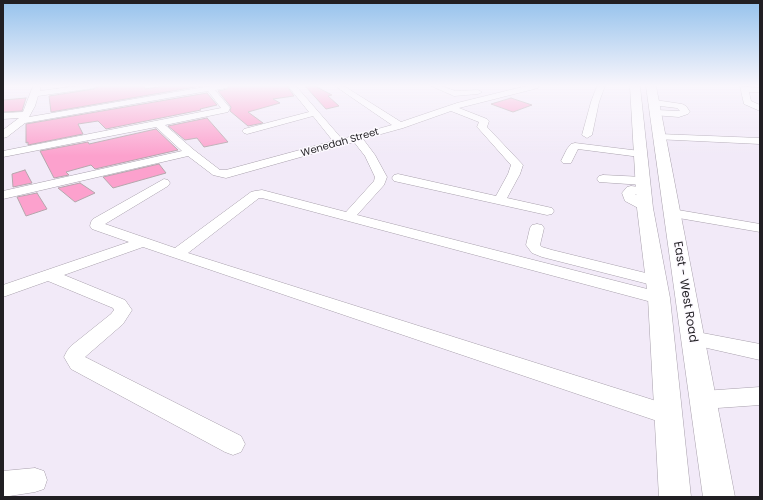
<!DOCTYPE html>
<html>
<head>
<meta charset="utf-8">
<style>
  body { margin:0 }
  #map { position:relative; width:763px; height:500px; overflow:hidden; background:#f2eaf8; font-family:Poppins,sans-serif }
  canvas { display:block }
  .frame { position:absolute; inset:0; border:4px solid #211f23; pointer-events:none }
</style>
</head>
<body>
<div id="map">
<canvas width="763" height="500"></canvas>
<div class="frame"></div>
</div>
<script>
const ctx = document.querySelector('canvas').getContext('2d');
ctx.lineJoin = 'round';
function fill(path, color) { ctx.fillStyle = color; ctx.fill(path, 'evenodd'); }
const toPath = rows => new Path2D(rows.map(r => 'M' + r).join(''));
function trace(path, color, width, dash) { ctx.strokeStyle = color; ctx.lineWidth = width; ctx.lineCap = dash ? 'butt' : 'round'; ctx.setLineDash(dash || []); ctx.stroke(path); }
function label(font, color, halo, rows, align = 'center') {
  ctx.font = font + ' Poppins,sans-serif'; ctx.lineWidth = 3; ctx.setLineDash([]); ctx.textBaseline = 'middle'; ctx.strokeStyle = halo; ctx.fillStyle = color; for (const [text, x, y, turn = 0] of rows) {
    ctx.save(); ctx.translate(x, y); ctx.rotate((+turn || 0) * Math.PI / 180); ctx.textAlign = isNaN(turn) ? turn : align; if (halo) ctx.strokeText(text, 0, 0); ctx.fillText(text, 0, 0); ctx.restore();
  }
}
const building = toPath([
  [99,86,144,86,145,89,165,86,201,86,51,112,49,96,94,89,99,86],
  [229,86,287,86,294,96,273,99,280,103,248,112,263,123,248,126,230,111,231,107,218,91,227,89,229,86],
  [305,86,315,86,332,95,328,96,339,106,326,109,305,86],
  [207,93,217,105,200,109,201,110,106,129,98,121,78,124,83,134,28,145,28,142,26,143,26,124,207,93],
  [26,98,22,111,3,112,3,100,26,98],
  [511,98,532,105,513,112,491,104,511,98],
  [207,118,228,142,204,147,197,138,185,140,168,126,207,118],
  [156,129,178,150,95,169,91,165,66,172,69,175,54,178,40,151,88,142,89,144,156,129],
  [159,164,166,173,113,188,103,177,159,164],
  [25,170,32,183,13,187,12,174,25,170],
  [80,183,95,193,75,202,58,188,80,183],
  [37,193,47,209,26,216,17,197,37,193]
]);
fill(building, '#fca1cd');
trace(building, '#b5a6ac', 1);
const minor = toPath([
  [33,86,41,86,40,91,76,86,98,86,94,88,38,96,35,106,29,117,210,86,228,86,227,88,215,90,230,108,228,112,165,125,194,150,220,170,226,170,333,141,313,116,247,134,244,133,242,131,244,129,309,112,288,86,296,86,342,139,392,125,335,86,344,86,401,122,457,103,526,86,539,86,538,88,459,108,487,119,489,121,487,127,523,165,520,174,507,198,552,208,554,211,552,214,547,215,394,181,392,178,394,175,398,174,496,196,508,174,511,165,479,129,477,127,479,122,451,111,403,128,363,139,375,155,387,177,384,185,357,215,659,292,665,294,668,298,665,302,659,304,262,198,259,198,188,253,669,405,677,408,680,415,677,422,669,425,143,247,64,275,125,300,132,310,123,324,85,357,241,436,245,444,241,452,233,455,225,452,71,369,64,357,67,351,71,346,111,314,114,310,113,308,48,281,3,297,3,285,129,242,92,229,90,226,91,222,93,219,164,179,168,180,170,183,168,186,105,224,175,248,251,192,255,191,262,190,346,212,374,181,375,177,365,156,354,142,226,178,213,175,188,156,3,199,3,191,182,151,156,127,3,157,3,151,221,108,208,91,25,123,7,137,3,138,3,130,19,118,3,119,3,113,23,112,33,86],
  [431,86,442,86,455,91,478,90,482,92,478,94,454,96,431,86],
  [597,86,605,86,599,102,592,135,587,138,582,135,591,102,597,86],
  [740,86,760,88,760,92,749,92,751,101,760,105,760,111,744,104,740,86],
  [655,100,682,104,686,106,690,112,688,114,679,117,653,115,651,113,653,111,656,110,680,111,677,108,652,105,651,103,655,100],
  [659,134,760,138,760,144,655,139,654,137,655,135,659,134],
  [575,143,640,151,645,154,640,157,578,149,571,163,563,163,561,161,567,149,571,144,575,143],
  [603,175,643,177,647,178,649,181,647,184,643,185,599,182,597,179,599,176,603,175],
  [631,186,647,188,649,191,647,194,635,194,650,203,652,206,650,209,640,209,625,201,622,193,627,187,631,186],
  [672,209,760,224,760,232,667,216,665,213,667,210,672,209],
  [537,224,542,225,544,228,540,245,542,247,552,250,662,277,664,281,662,285,656,286,542,257,532,253,526,245,530,228,532,225,537,224],
  [692,331,760,344,760,360,685,343,683,338,685,333,692,331],
  [760,387,760,405,703,409,695,407,692,400,695,393,703,391,760,387],
  [35,468,44,471,47,480,44,489,35,492,3,497,3,471,35,468]
]);
const major = toPath([
  [630,86,640,86,653,208,670,298,691,497,659,497,648,298,637,208,630,86],
  [646,86,656,86,735,497,703,497,646,86]
]);
trace(minor, '#a8a0ac', 1);
trace(major, '#a8a0ac', 1);
fill(minor, '#fff');
fill(major, '#fff');
const sky = ctx.createLinearGradient(0, 0, 0, 156);
sky.addColorStop(0, '#95c2ec');
sky.addColorStop(0.55, '#f9f6fc');
sky.addColorStop(1, '#f9f6fc00');
ctx.fillStyle = sky;
ctx.fillRect(0, 0, 763, 156);
label('10px', '#211f23', '#fdfaff', [
  ["Wenedah Street",340,143,-16]
]);
label('12px', '#211f23', '#fdfaff', [
  ["East - West Road",685,292,81]
]);
</script>
</body>
</html>
